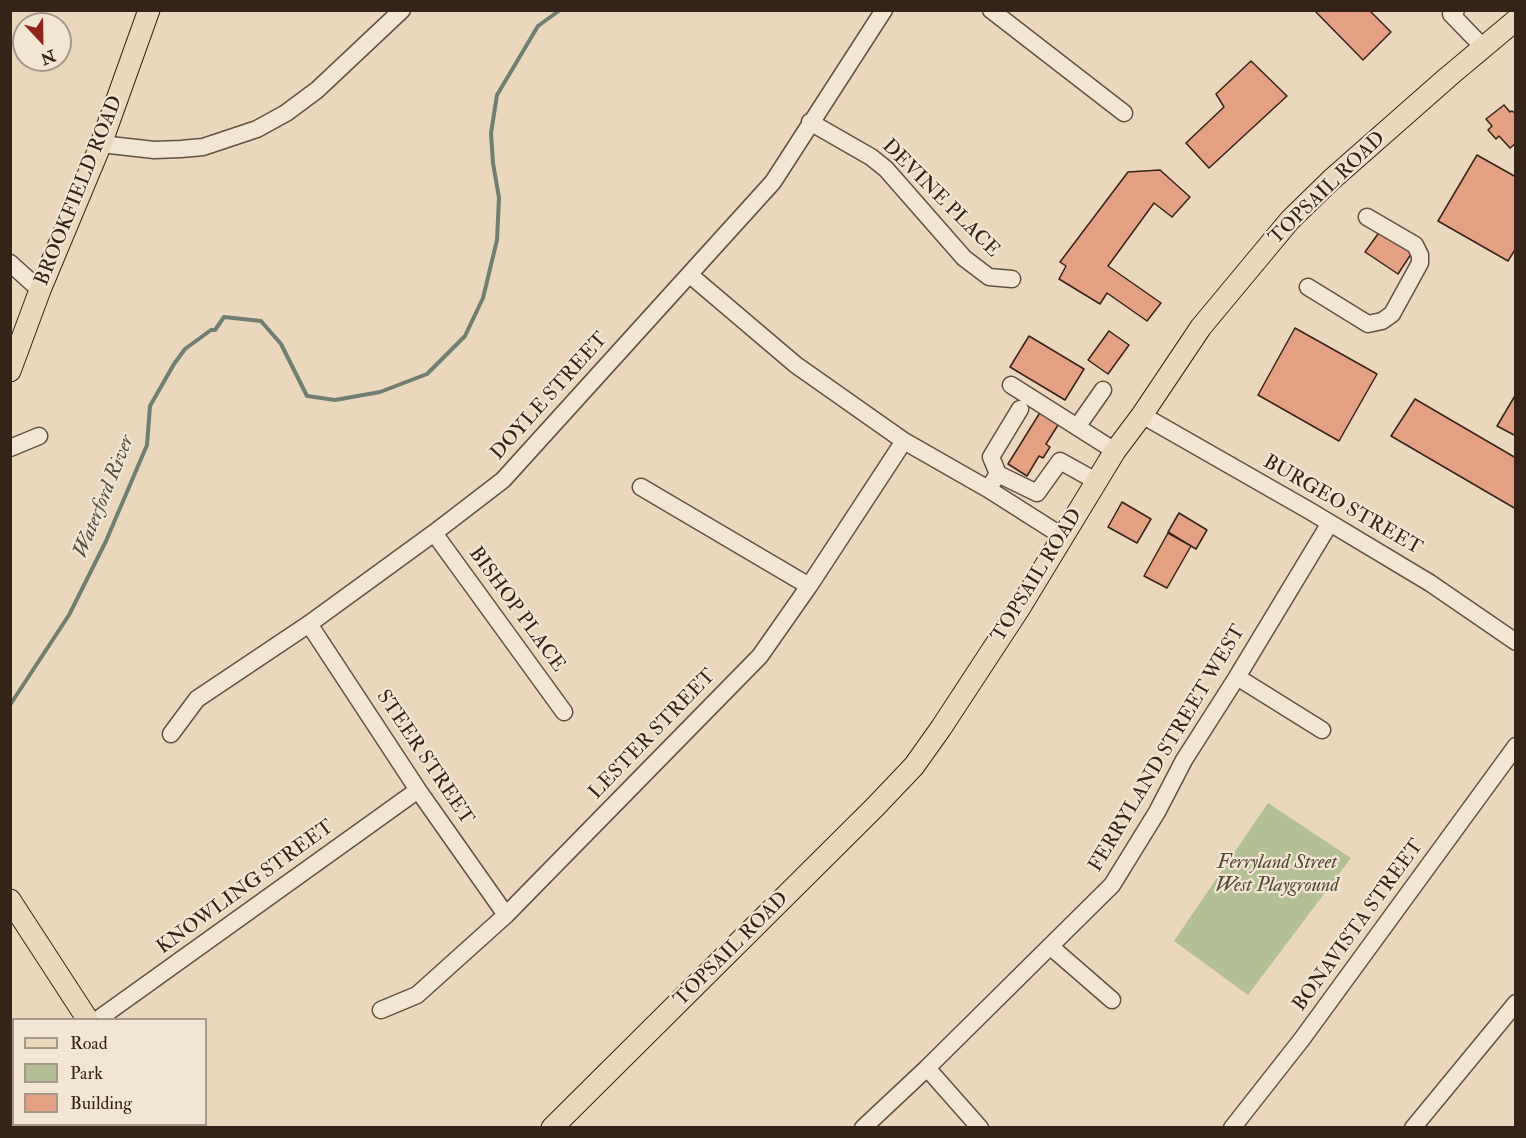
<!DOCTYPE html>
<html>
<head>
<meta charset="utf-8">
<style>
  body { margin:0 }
  #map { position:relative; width:1526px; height:1138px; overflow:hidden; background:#ebd8bc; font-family:"IM FELL Double Pica",serif }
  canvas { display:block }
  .frame { position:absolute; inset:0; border:12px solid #352318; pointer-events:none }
  .legend { position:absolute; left:12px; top:1018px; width:195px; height:108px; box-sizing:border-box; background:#f2e6d3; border:2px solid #a69888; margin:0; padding:8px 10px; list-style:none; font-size:18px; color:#352318 }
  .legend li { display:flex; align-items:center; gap:12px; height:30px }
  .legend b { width:30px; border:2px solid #a69888 }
  .north { position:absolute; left:12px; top:12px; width:60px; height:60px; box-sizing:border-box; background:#f2e6d3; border:2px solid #a69888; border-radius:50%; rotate:158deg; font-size:16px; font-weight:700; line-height:24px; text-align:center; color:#352318 }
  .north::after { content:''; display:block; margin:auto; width:21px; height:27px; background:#8f2418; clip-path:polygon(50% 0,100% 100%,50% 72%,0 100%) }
</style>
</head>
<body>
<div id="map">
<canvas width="1526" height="1138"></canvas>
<div class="frame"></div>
<ul class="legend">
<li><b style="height:8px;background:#ebd8bc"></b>Road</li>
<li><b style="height:16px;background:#b4bf93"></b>Park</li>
<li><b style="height:16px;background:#e4a083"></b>Building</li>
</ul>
<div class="north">N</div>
</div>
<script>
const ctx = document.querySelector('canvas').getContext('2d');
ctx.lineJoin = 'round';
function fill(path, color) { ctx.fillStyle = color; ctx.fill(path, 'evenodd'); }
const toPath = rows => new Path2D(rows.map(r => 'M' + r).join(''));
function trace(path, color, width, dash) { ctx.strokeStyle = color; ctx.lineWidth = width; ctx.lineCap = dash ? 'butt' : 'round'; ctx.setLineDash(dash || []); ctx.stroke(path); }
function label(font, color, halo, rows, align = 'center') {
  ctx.font = font + ' "IM FELL Double Pica",serif'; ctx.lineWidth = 4.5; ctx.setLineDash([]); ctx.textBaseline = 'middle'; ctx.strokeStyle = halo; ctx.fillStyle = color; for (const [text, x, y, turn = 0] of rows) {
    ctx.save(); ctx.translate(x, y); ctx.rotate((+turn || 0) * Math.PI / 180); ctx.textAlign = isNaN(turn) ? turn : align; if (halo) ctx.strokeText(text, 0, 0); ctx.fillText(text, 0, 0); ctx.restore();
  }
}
fill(toPath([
  [1268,803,1351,858,1248,995,1174,941]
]), '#b4bf93');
trace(toPath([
  [10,705,69,615,106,541,147,445,150,406,174,364,185,349,211,330,215,330,224,317,261,321,281,344,307,396,335,400,380,392,427,374,465,336,483,298,497,240,499,198,493,163,491,133,497,95,538,26,560,10]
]), '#717e71', 4);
const building = toPath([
  [1314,10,1369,10,1391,32,1363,60,1314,10],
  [1251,61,1287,96,1209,168,1186,143,1224,107,1216,94,1251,61],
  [1504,105,1510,112,1512,111,1516,114,1516,143,1510,148,1499,136,1496,139,1488,130,1492,126,1486,119,1504,105],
  [1477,155,1516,177,1516,248,1508,261,1438,221,1477,155],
  [1160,170,1190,197,1172,217,1154,203,1108,266,1161,303,1147,321,1107,293,1100,304,1059,279,1066,266,1060,262,1128,172,1160,170],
  [1383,227,1415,248,1398,274,1365,252,1383,227],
  [1295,328,1377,374,1339,441,1258,395,1295,328],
  [1109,331,1129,345,1108,374,1088,360,1109,331],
  [1029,336,1084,369,1065,400,1010,367,1029,336],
  [1516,394,1516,436,1497,426,1516,394],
  [1415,399,1516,458,1516,509,1391,436,1415,399],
  [1041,411,1060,422,1046,444,1050,447,1043,458,1039,456,1027,476,1008,464,1041,411],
  [1122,502,1151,519,1137,543,1108,527,1122,502],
  [1179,513,1207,530,1196,549,1168,532,1179,513],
  [1168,533,1191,546,1167,588,1144,576,1168,533]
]);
fill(building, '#e4a083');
trace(building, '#352318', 1.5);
const minor = toPath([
  [991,10,1124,113],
  [1456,10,1451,14,1483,47],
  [810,122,871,157,886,169,964,258,989,277,1012,279],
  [101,144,154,150,181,149,203,147,257,129,286,113,317,90,402,10],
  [10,263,40,290],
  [690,275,796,365,904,441,988,489,1062,536],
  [1308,287,1368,324,1382,321,1392,314,1420,263,1420,255,1415,245,1367,217],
  [1011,385,1115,451],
  [1142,415,1310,511,1430,583,1516,642],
  [1077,427,1103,390],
  [10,448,39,436],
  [998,474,991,457,1020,409],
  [641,487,809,586],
  [988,489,998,474,1037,493,1060,461,1096,481],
  [434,533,564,712],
  [309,624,418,790,506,915],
  [1237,677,1322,730],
  [171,734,197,699,309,624,434,533,503,480,773,182,884,10],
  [1051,947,1112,1000],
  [381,1010,417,995,506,915,760,656,809,586,904,441],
  [97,1020,418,790],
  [927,1068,980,1128],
  [863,1128,927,1068,1112,885,1157,812,1184,760,1237,677,1330,523],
  [1232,1128,1302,1039,1516,746],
  [1413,1128,1516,1003]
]);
const major = toPath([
  [10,371,40,290,101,144,149,10],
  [10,900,88,1020],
  [162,1124,164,1128],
  [552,1128,875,807,914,766,941,728,1019,609,1115,451,1142,415,1201,327,1290,220,1331,180,1448,77,1516,20]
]);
trace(minor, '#625041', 19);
trace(major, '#352318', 23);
trace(minor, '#f2e6d3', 16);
trace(major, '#ebd8bc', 21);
label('20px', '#352318', '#f2e6d3', [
  ["TOPSAIL ROAD",1328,189,-44],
  ["BROOKFIELD ROAD",80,191,-68],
  ["DEVINE PLACE",940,199,45],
  ["DOYLE STREET",550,397,-48],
  ["BURGEO STREET",1342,506,30],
  ["TOPSAIL ROAD",1038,576,-58],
  ["BISHOP PLACE",516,610,54],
  ["LESTER STREET",653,735,-46],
  ["FERRYLAND STREET WEST",1168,749,-59],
  ["STEER STREET",424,758,56],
  ["KNOWLING STREET",246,888,-36],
  ["BONAVISTA STREET",1359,926,-54],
  ["TOPSAIL ROAD",732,950,-45]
]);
label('italic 20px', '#554a37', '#f2e6d3', [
  ["Ferryland Street",1277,864],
  ["West Playground",1277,887]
]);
label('italic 21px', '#535044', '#f2e6d3', [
  ["Waterford River",105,497,-68]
]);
</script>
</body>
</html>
